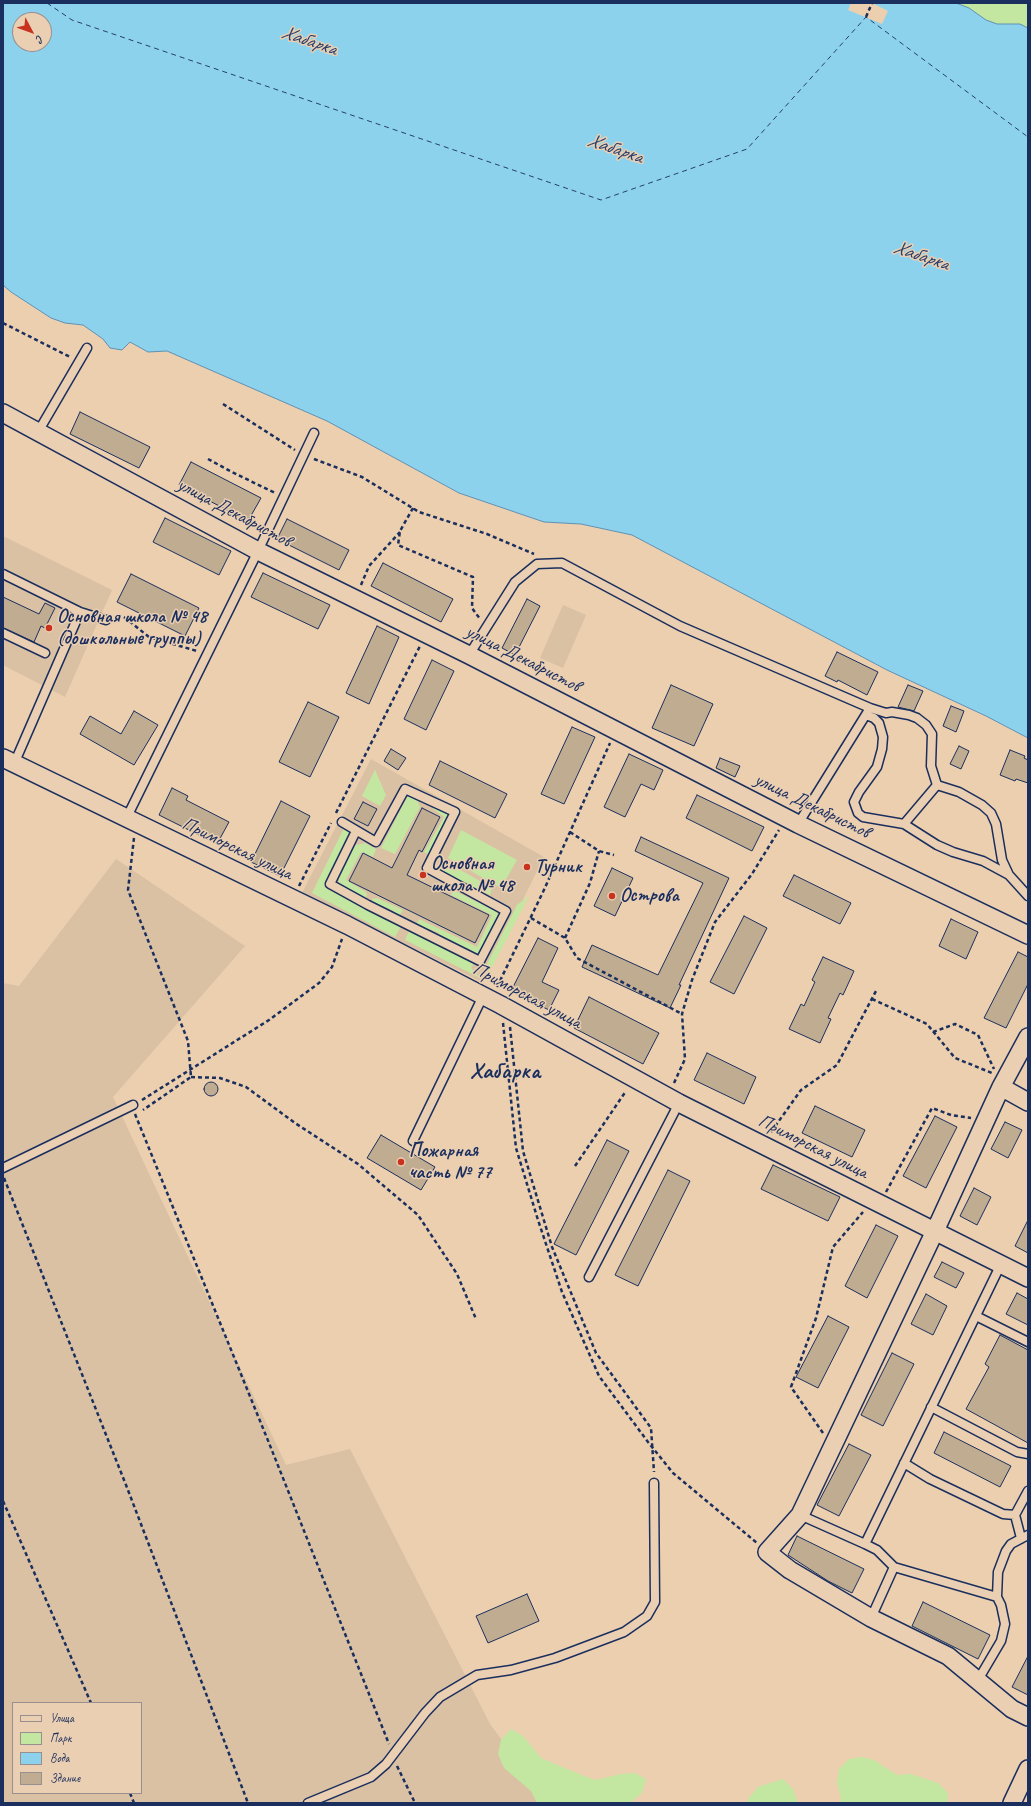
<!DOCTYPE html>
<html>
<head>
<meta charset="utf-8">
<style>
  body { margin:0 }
  #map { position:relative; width:1031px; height:1806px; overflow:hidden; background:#ebcfae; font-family:Caveat,sans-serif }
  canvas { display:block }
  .frame { position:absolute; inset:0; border:4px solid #1b2f5e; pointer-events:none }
  .legend { position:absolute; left:12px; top:1702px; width:130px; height:92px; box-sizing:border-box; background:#ebcfb2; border:1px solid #988f90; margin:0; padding:5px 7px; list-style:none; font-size:12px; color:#1b2f5e }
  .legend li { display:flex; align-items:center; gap:8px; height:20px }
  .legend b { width:20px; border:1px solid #988f90 }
  .north { position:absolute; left:12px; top:12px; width:40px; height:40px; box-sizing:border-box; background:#ebcfb2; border:1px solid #988f90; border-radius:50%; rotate:131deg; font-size:11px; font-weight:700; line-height:16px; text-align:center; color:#1b2f5e }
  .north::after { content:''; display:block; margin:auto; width:14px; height:18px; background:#c8321e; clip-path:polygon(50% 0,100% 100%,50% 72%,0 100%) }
</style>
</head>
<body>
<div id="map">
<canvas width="1031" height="1806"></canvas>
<div class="frame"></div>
<ul class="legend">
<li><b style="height:5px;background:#ebcfb2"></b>Улица</li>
<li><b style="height:11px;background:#c3e7a1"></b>Парк</li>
<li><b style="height:11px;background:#8cd2ed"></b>Вода</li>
<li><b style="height:11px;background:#bfac91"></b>Здание</li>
</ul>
<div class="north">С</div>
</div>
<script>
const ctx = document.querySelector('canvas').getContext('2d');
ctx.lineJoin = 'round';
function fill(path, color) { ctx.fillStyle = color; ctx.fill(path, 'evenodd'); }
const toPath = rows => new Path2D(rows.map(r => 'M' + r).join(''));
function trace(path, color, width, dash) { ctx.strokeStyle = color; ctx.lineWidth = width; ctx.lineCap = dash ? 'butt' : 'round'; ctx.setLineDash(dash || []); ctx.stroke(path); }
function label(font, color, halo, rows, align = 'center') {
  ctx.font = font + ' Caveat,sans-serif'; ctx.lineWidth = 3; ctx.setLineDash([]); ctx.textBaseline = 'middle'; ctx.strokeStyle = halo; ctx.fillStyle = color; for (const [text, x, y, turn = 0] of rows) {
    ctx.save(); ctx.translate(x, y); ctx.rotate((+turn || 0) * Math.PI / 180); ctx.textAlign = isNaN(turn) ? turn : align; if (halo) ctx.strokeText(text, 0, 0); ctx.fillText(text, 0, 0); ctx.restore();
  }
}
fill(toPath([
  [3,536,112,590,65,697,3,665],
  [563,605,586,615,563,668,540,658],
  [371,759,544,857,482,982,302,893],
  [116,859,245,946,113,1097,286,1465,350,1449,490,1724,548,1803,3,1803,3,983,19,986],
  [13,1703,141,1703,141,1793,13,1793]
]), '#dac1a4');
fill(toPath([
  [956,3,1028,3,1028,28,1020,24,997,24,986,20,969,8],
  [375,770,386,795,380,806,362,796],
  [415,796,420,807,395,854,381,848,407,797],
  [435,805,447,812,450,819,429,855,424,852,444,817,433,809],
  [344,828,351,832,324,887,401,926,395,937,312,893],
  [461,830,517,860,501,888,448,858],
  [365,843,376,849,373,857,361,852,346,880,366,892,367,895,365,900,344,889,339,884,339,875,353,846],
  [443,860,492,888,490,895,438,870],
  [453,890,497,912,499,920,480,954,475,955,438,937,439,933,429,929,426,932,416,926,419,919,477,947,492,915,451,895],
  [529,896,486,979,485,968,517,905],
  [377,898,403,910,399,916,394,914,394,911,382,906,380,908,371,903,372,899],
  [409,931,474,963,471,968,480,978,405,940],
  [511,1729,523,1736,541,1758,584,1776,596,1780,621,1774,635,1773,646,1779,642,1793,630,1803,537,1803,531,1791,504,1768,498,1754,501,1740],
  [862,1757,874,1760,897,1775,911,1774,938,1783,948,1793,947,1803,840,1803,841,1798,837,1783,839,1769,849,1759],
  [783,1779,793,1789,798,1803,747,1803,748,1799,758,1787]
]), '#c3e7a1');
const water = toPath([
  [3,3,956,3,969,8,986,20,997,24,1020,24,1028,28,1028,738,986,716,887,670,632,535,581,524,544,522,459,493,327,421,167,351,148,352,130,342,122,350,110,348,103,339,83,325,65,323,51,318,11,292,3,285,3,3],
  [20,20,44,20,44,44,20,44,20,20]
]);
fill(water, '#8cd2ed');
trace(water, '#5f91b4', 1);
fill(toPath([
  [851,3,872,3,888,11,882,24,848,10]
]), '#ebcfae');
trace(toPath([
  [47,3,72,20,601,200,747,149,866,17,1028,137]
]), '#263f6c', 1, [5, 4]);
const building = toPath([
  [80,412,150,447,139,468,70,434,80,412],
  [191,462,261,498,248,521,179,485,191,462],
  [165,518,231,551,219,575,153,542,165,518],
  [287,519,349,550,339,570,277,539,287,519],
  [383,563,453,599,441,622,371,586,383,563],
  [263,573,330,605,318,629,251,597,263,573],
  [131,574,199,608,185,636,117,602,131,574],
  [3,597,39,614,45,603,55,608,45,628,41,626,34,642,3,628,3,597],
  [527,599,540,606,515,655,502,648,527,599],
  [377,626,399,637,369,704,346,693,377,626],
  [837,652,878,672,867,695,838,680,837,682,825,676,837,652],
  [432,660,454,671,426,730,404,719,432,660],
  [671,685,713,704,694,746,652,728,671,685],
  [908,685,923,691,914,711,898,707,908,685],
  [308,702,339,717,310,777,279,762,308,702],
  [951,706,964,711,956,732,943,726,951,706],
  [134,711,158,725,134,765,80,734,90,716,121,734,134,711],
  [572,727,595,737,564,804,541,794,572,727],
  [959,746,969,751,961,769,950,764,959,746],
  [391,749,406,758,398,770,384,761,391,749],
  [1010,750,1025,756,1024,758,1028,760,1028,783,1016,779,1015,781,1000,775,1010,750],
  [629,754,663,770,654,790,641,784,625,817,604,807,629,754],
  [720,758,740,766,735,777,716,768,720,758],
  [440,761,507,794,495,818,429,785,440,761],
  [172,788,188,796,186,800,229,822,217,844,159,815,172,788],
  [697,795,764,827,752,851,686,818,697,795],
  [281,801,310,816,280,876,251,862,281,801],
  [363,802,377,809,368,826,354,819,363,802],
  [422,808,440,817,422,852,419,850,407,875,489,915,475,943,349,881,363,853,392,868,422,808],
  [641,837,729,878,679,985,681,985,670,1008,582,967,592,945,658,975,703,883,635,851,641,837],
  [612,868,633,878,615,916,594,906,612,868],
  [794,875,851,903,840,924,783,896,794,875],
  [744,916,767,928,734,994,710,982,744,916],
  [951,919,978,932,966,959,939,946,951,919],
  [538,938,558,948,542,982,559,990,549,1010,511,991,538,938],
  [1018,952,1028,957,1028,984,1006,1028,984,1018,1018,952],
  [823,957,854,971,843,995,840,993,828,1018,831,1019,820,1043,789,1029,801,1004,804,1006,815,982,812,980,823,957],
  [589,997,659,1033,643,1064,574,1028,589,997],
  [707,1053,756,1077,744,1104,694,1080,707,1053],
  '204 1089a7 7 0 1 1 14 0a7 7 0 1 1-14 0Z',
  [815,1106,865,1130,852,1157,802,1133,815,1106],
  [935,1116,957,1127,926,1188,903,1176,935,1116],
  [1005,1122,1022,1130,1008,1158,991,1149,1005,1122],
  [381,1135,435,1167,421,1190,367,1158,381,1135],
  [607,1140,629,1151,576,1255,554,1244,607,1140],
  [773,1165,840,1197,828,1221,761,1189,773,1165],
  [668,1170,690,1181,638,1286,615,1275,668,1170],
  [974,1188,991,1197,977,1225,960,1216,974,1188],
  [1028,1220,1028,1253,1015,1246,1028,1220],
  [876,1225,898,1236,867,1298,845,1286,876,1225],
  [942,1262,964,1273,956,1288,934,1277,942,1262],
  [1017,1293,1028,1299,1028,1325,1006,1314,1017,1293],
  [926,1294,947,1306,933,1335,911,1324,926,1294],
  [828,1316,849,1327,818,1388,796,1377,828,1316],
  [1000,1335,1028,1350,1028,1443,966,1409,989,1367,985,1364,1000,1335],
  [892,1353,914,1364,883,1426,861,1415,892,1353],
  [944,1432,1011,1466,1000,1487,934,1453,944,1432],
  [849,1444,871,1455,839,1516,817,1505,849,1444],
  [797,1536,864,1569,852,1593,828,1581,788,1555,797,1536],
  [527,1594,539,1621,488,1643,476,1616,527,1594],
  [923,1602,990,1635,978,1659,912,1626,923,1602],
  [1028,1656,1028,1695,1012,1687,1028,1656]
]);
fill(building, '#bfac91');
trace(building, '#1b2f5e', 1);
const lane = toPath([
  [38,432,87,348],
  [3,574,80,612,106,620],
  [3,633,45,653],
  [469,655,515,582,537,564,562,563,680,626,870,708,798,824],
  [866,715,874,718,879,723,883,737,882,749,877,767,859,792,854,802,858,813,863,817,904,824,937,785,931,766,932,734,926,725,917,718,909,715,892,712,886,713,870,708],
  [14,764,80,612],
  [937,785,959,792,982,805,991,813,996,824,1002,860,1009,875,1028,896],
  [126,819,258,551,314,433],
  [342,822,376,842,405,789,455,812,427,868,506,911,480,961,368,905,330,884,356,831],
  [904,824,937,845,953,852,983,861,1009,875],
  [413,1141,483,996],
  [3,1168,133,1105],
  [589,1277,679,1103],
  [976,1316,1028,1342],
  [931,1407,1017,1452,1028,1454],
  [904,1463,930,1479,1003,1514,1015,1515,1028,1491],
  [800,1515,865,1544,1001,1264],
  [1015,1515,1021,1538],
  [865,1544,877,1550,894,1567,997,1597,1001,1605,1005,1624,1001,1641,978,1680],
  [997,1597,998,1572,1006,1551,1011,1544,1028,1535],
  [871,1618,894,1567],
  [308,1803,371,1777,386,1764,425,1713,440,1697,477,1675,511,1670,555,1658,624,1632,647,1616,655,1602,654,1483]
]);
const street = toPath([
  [3,413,258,551,469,655,798,824,1028,935],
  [3,758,347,925,501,1005,679,1103,1028,1278],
  [1028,1037,1001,1087,935,1231,800,1515,767,1552,790,1570,871,1618,948,1656,1012,1709,1028,1717],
  [1001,1087,1028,1102],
  [1012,1803,1028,1769]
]);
trace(lane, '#1b2f5e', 11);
trace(street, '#1b2f5e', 20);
trace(toPath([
  [866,17,872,3],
  [3,323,70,357],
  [223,404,295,450],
  [208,459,230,471,275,493],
  [314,459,362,477,419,512,487,534,534,554],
  [413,508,400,531,398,545,473,577,472,608,480,619],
  [361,585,369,566,400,532],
  [124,617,149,637,197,651],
  [336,813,420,646],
  [570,832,599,851,614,855],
  [134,838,128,890,188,1041,191,1077,143,1110],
  [299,886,331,823],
  [531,918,565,938,577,958,682,1014],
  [565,938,590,883,599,851],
  [497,987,543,892,610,743],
  [872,999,927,1024,955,1058,992,1073],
  [503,1023,516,1148,538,1220,562,1292,599,1376,648,1442,673,1473,757,1543],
  [510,1027,523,1151,552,1247,596,1353,651,1428,654,1472],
  [933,1032,955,1024,978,1035,994,1069],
  [191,1077,220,1078,246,1087,295,1123,358,1164,418,1215,457,1274,476,1319],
  [674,1083,685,1059,682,1014,692,980,715,922,752,874,779,830],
  [142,1100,269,1020,319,983,332,967,342,939],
  [135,1114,269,1443,389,1744],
  [771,1132,801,1090,837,1065,877,989],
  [575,1166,626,1091],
  [4,1178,126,1485,248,1803],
  [886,1192,932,1108,951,1115,971,1118],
  [823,1433,791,1387,816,1318,833,1247,863,1212],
  [3,1501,91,1703],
  [397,1766,415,1803],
  [130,1793,134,1803]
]), '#1b2f5e', 2.5, [4, 3]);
trace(lane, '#ebcfb2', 8);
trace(street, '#ebcfb2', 17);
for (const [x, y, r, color] of [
  [49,628,4,"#c8321e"],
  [527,867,4,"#c8321e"],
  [423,875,4,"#c8321e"],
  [612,896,4,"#c8321e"],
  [401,1162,4,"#c8321e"]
]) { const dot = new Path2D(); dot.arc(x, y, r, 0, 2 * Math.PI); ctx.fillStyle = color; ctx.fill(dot); trace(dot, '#ebcfb2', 1.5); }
label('19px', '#1b2f5e', '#ebcfb2', [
  ["улица Декабристов",234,513,28],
  ["улица Декабристов",523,659,27],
  ["улица Декабристов",812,806,26],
  ["Приморская улица",237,849,26],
  ["Приморская улица",527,996,28],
  ["Приморская улица",813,1147,27]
]);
label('bold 19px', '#1b2f5e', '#ebcfb2', [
  ["Основная школа № 48",57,617],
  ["(дошкольные группы)",57,639],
  ["Основная",431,864],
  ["школа № 48",431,886],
  ["Турник",535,867],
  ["Острова",620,896],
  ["Пожарная",409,1151],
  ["часть № 77",409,1173]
], 'left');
label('italic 20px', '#263f6c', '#ebcfb2', [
  ["Хабарка",309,41,19],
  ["Хабарка",615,149,19],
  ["Хабарка",921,256,19]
]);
label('bold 23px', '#1b2f5e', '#ebcfb2', [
  ["Хабарка",505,1072]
]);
</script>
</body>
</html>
